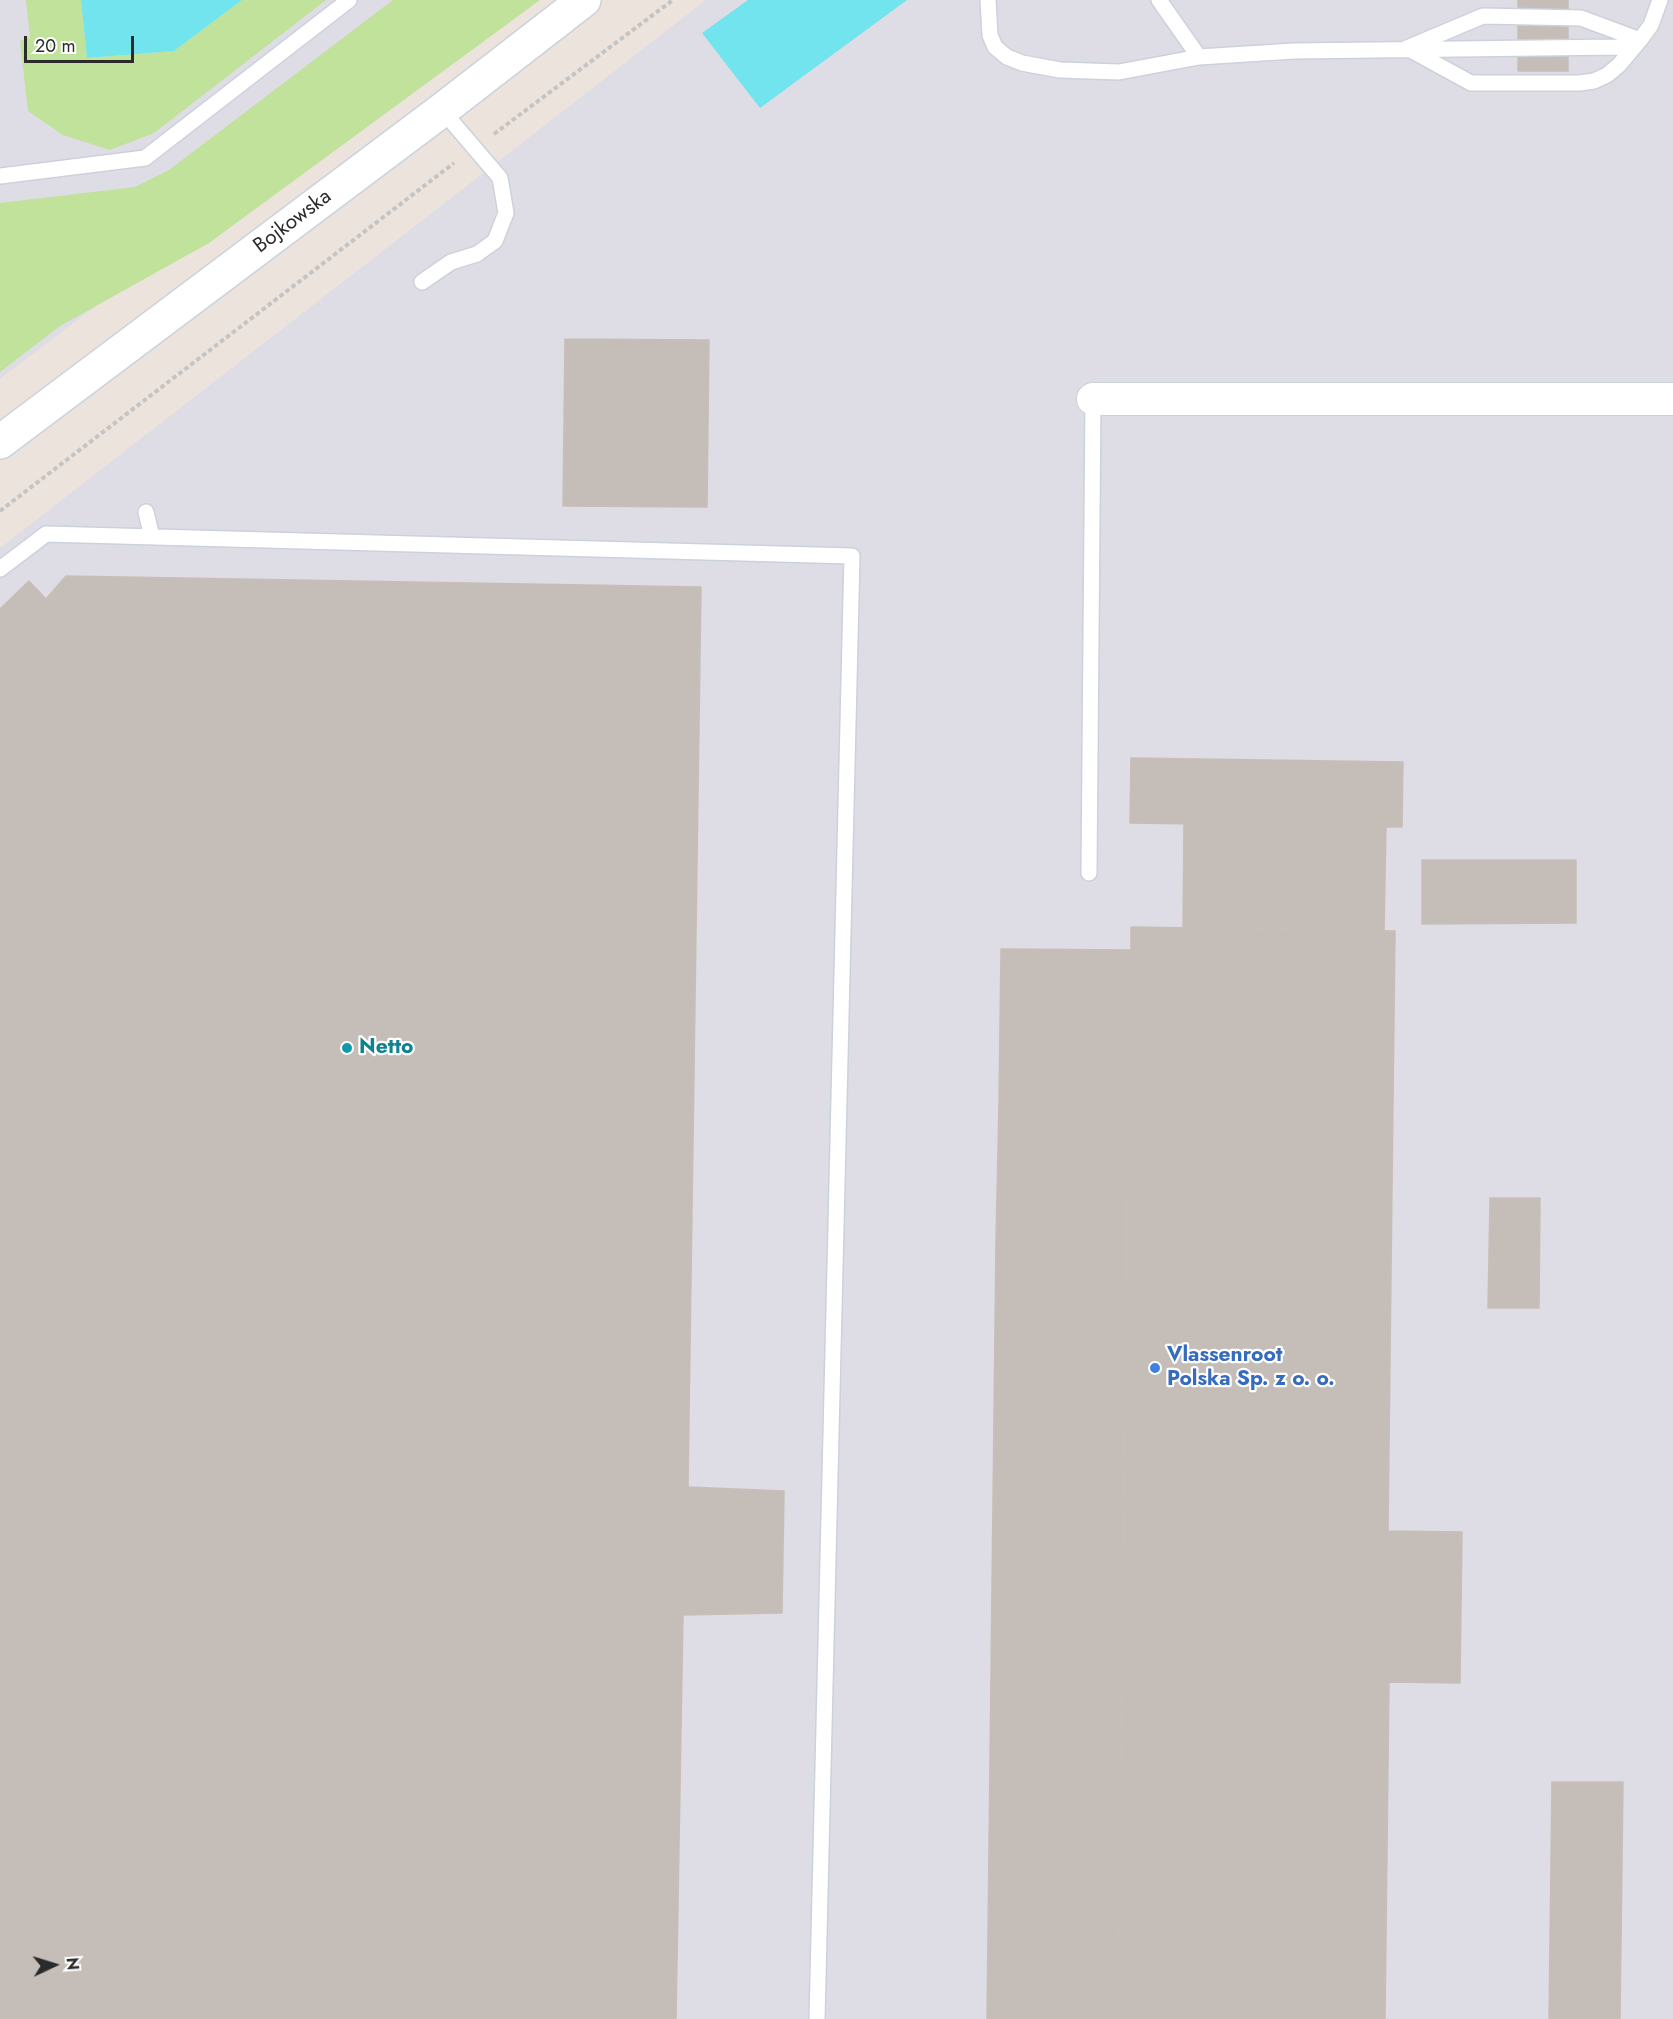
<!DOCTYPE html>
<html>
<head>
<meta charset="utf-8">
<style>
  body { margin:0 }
  #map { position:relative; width:1673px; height:2019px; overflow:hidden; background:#ece3dd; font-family:Jost,sans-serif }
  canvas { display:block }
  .north { position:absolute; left:24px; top:1935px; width:60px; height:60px; -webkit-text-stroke:4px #fff; paint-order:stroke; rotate:86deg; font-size:16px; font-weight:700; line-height:24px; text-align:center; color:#2b2b2b }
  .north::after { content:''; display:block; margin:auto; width:21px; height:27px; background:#2b2b2b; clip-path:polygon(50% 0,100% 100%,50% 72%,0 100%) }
  .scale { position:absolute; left:24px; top:36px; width:110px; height:27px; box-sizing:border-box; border:3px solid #2b2b2b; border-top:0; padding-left:8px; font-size:18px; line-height:21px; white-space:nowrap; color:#2b2b2b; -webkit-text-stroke:4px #fff; paint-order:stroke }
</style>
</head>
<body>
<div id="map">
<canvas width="1673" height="2019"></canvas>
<div class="north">N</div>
<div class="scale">20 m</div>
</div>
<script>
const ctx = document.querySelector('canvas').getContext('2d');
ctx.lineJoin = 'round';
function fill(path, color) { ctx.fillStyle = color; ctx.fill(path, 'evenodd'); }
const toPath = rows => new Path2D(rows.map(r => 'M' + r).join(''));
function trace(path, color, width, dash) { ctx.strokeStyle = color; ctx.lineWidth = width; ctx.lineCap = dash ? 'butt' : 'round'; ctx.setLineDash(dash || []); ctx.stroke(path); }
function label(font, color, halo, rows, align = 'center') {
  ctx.font = font + ' Jost,sans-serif'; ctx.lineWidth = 4.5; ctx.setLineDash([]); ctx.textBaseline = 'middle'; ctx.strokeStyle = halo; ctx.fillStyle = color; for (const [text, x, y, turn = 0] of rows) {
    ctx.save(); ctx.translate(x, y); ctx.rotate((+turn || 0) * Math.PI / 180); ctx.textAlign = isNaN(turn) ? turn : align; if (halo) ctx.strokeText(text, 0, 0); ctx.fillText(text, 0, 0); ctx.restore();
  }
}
fill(toPath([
  [0,0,497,0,0,379],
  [706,0,1673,0,1673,2019,0,2019,0,548]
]), '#dedde5');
fill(toPath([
  [26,0,81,0,87,58,174,51,242,0,326,0,154,133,110,150,63,135,28,111,20,41,30,37],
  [393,0,540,0,209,243,60,326,0,372,0,203,135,187,169,170]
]), '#c0e29a');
fill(toPath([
  [81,0,242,0,174,51,87,58],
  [748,0,907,0,760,108,702,33]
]), '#71e4ed');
const building = toPath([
  [1518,0,1568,0,1568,71,1518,71,1518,0],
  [565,339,709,340,707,507,563,506,565,339],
  [66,576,701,587,688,1487,784,1491,782,1613,683,1615,676,2019,0,2019,0,609,29,581,46,599,66,576],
  [1131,758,1403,762,1402,827,1130,823,1131,758],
  [1184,824,1386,827,1384,931,1183,928,1184,824],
  [1422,860,1576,860,1576,923,1422,924,1422,860],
  [1131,927,1395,931,1388,1531,1462,1532,1460,1683,1389,1682,1385,2019,1118,2019,1128,1103,999,1102,1001,949,1131,950,1131,927],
  [999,1102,1128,1103,1127,1242,996,1241,999,1102],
  [1490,1198,1540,1198,1539,1308,1488,1308,1490,1198],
  [996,1241,1127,1242,1118,2019,987,2019,996,1241],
  [1552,1782,1623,1782,1620,2019,1549,2019,1552,1782]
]);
fill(building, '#c5beb8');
trace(building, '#c8beb7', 1.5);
const service = toPath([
  [988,0,990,35,995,47,1007,57,1022,63,1060,70,1119,72,1199,57,1294,51,1619,47,1640,40,1651,25,1660,0],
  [1159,0,1199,57],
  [1483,16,1581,18,1640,40,1619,65,1607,75,1594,81,1580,83,1471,83,1407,48,1483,16],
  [0,176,145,158,349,0],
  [422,282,451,262,477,254,495,241,506,213,500,178,442,110],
  [146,512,152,537],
  [0,569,46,534,852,556,817,2019],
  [1089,873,1093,399]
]);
const minor = toPath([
  [1093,399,1673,399]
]);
const tertiary = toPath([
  [0,442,442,110,584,0]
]);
trace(service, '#cbd2dc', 18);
trace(minor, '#cbd2dc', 34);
trace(tertiary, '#cbd2dc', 36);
trace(toPath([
  [494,134,673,0],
  [0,511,454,163]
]), '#c4c4c4', 4, [4.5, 3]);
trace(service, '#fff', 15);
trace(minor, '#fff', 32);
trace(tertiary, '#fff', 33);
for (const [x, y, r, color] of [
  [347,1048,6,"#0f9aa8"],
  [1155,1368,6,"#3f7fe0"]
]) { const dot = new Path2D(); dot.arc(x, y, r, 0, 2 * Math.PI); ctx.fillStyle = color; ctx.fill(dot); trace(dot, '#fff', 2); }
label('21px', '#2b2b2b', '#fff', [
  ["Bojkowska",293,222,-37]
]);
label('bold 21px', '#0d838f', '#fff', [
  ["Netto",359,1048]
], 'left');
label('bold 21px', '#366cbe', '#fff', [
  ["Vlassenroot",1167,1356],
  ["Polska Sp. z o. o.",1167,1380]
], 'left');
</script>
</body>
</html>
